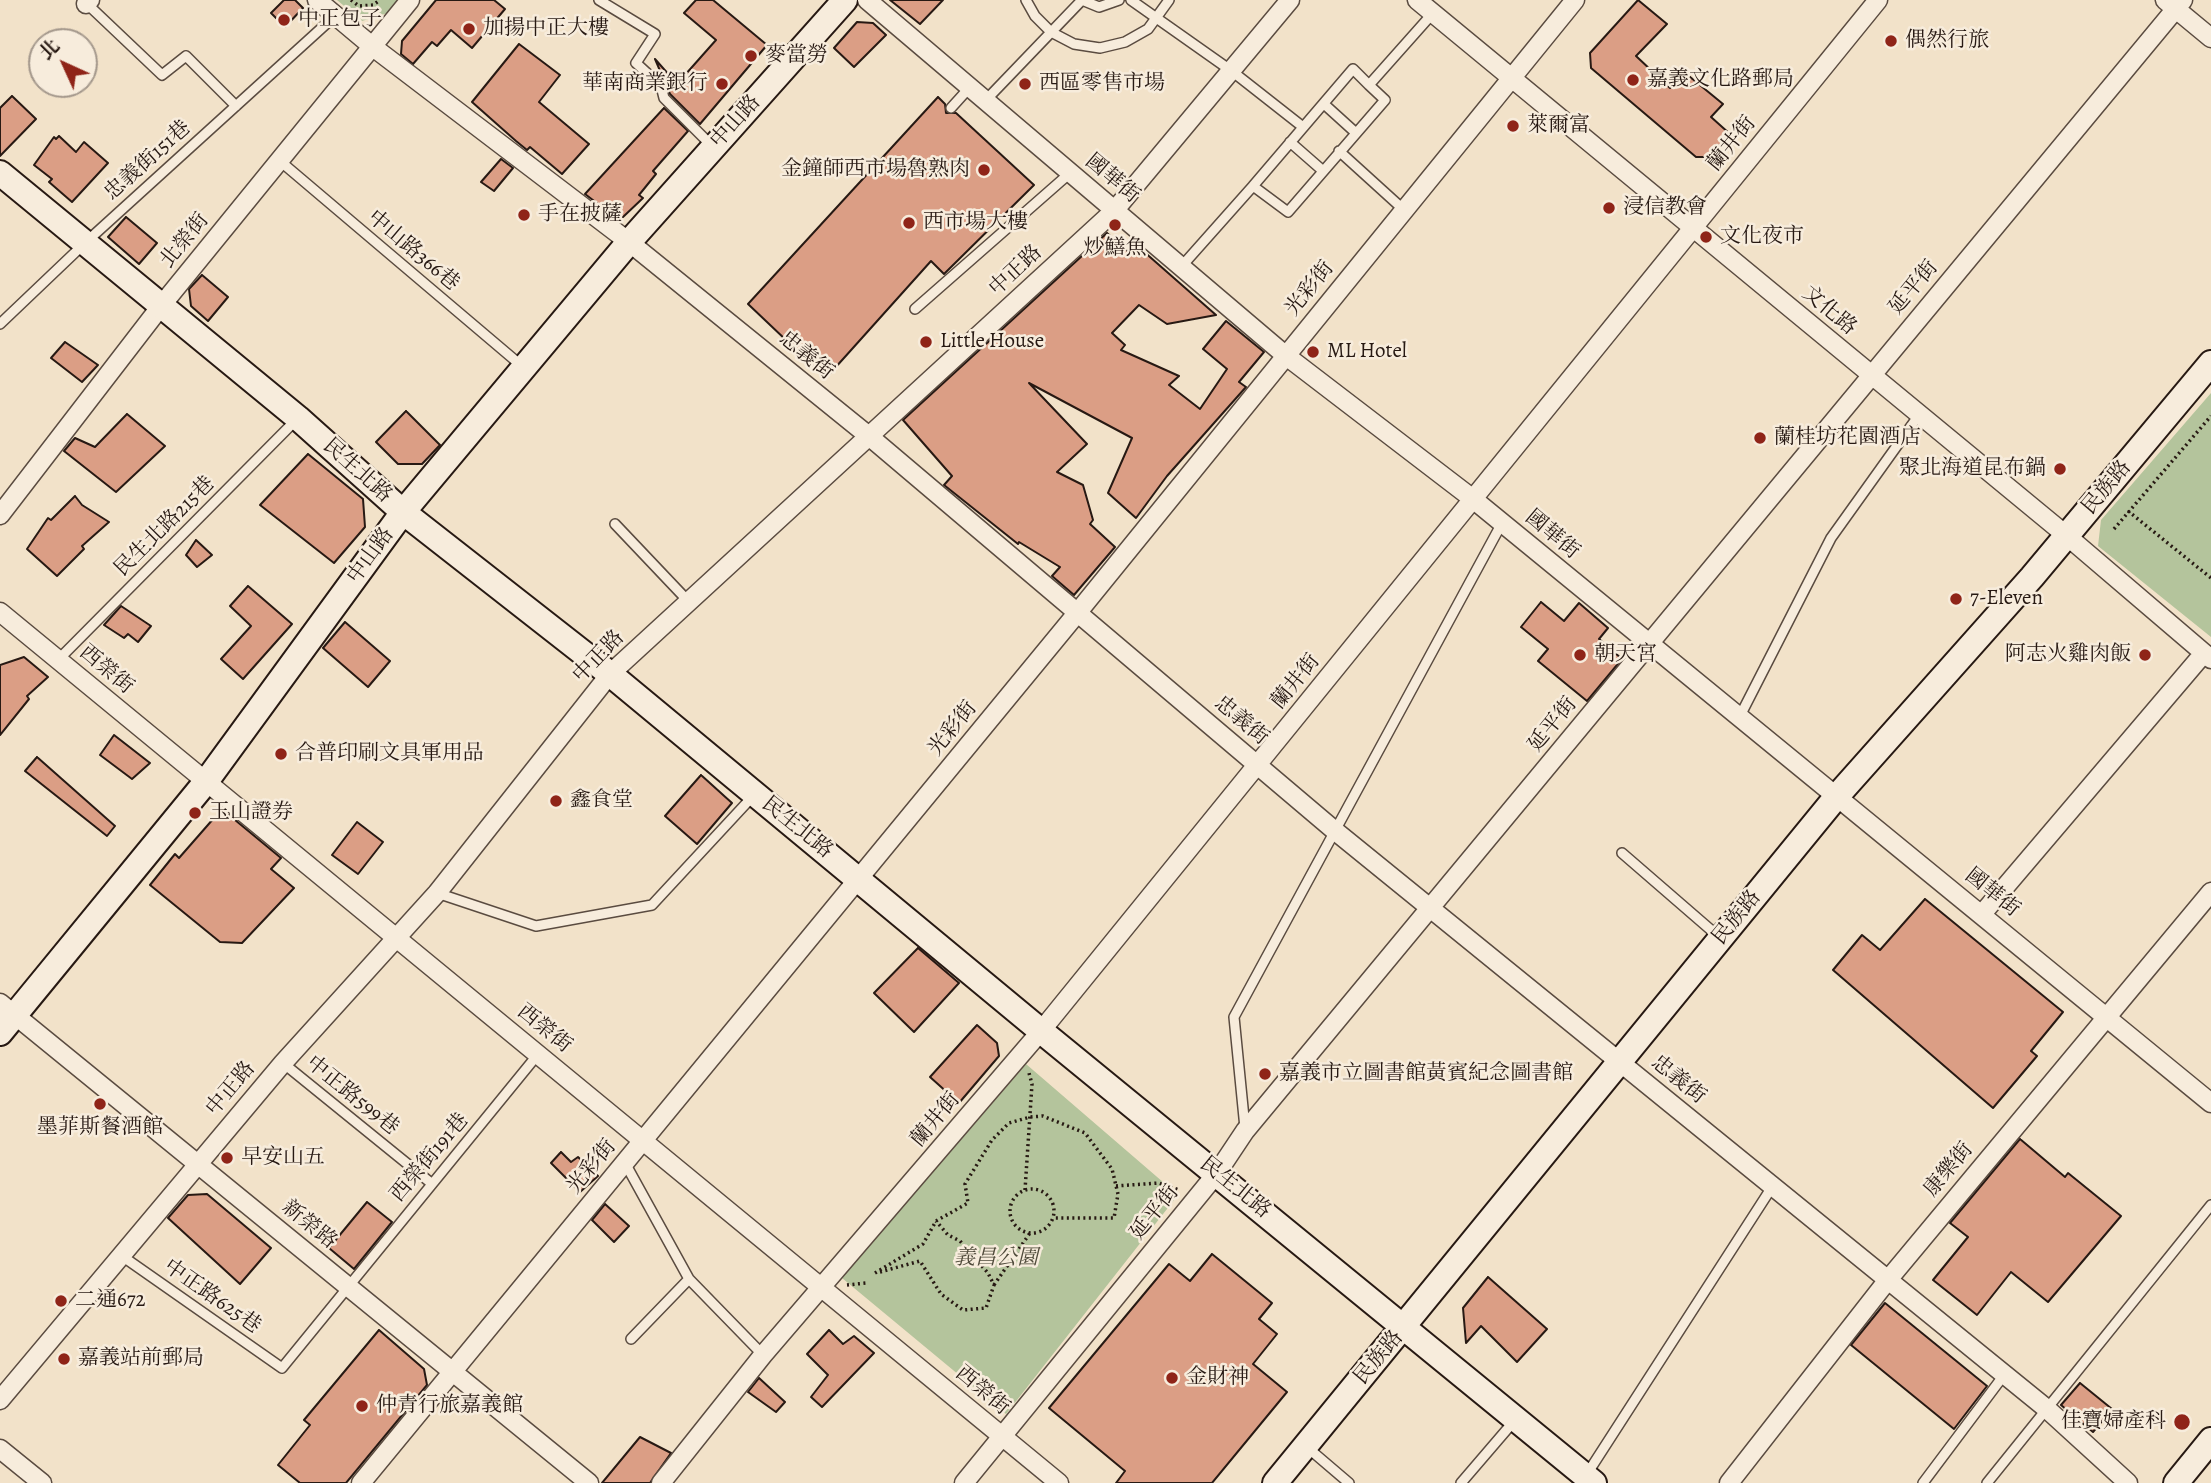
<!DOCTYPE html>
<html>
<head>
<meta charset="utf-8">
<style>
  body { margin:0 }
  #map { position:relative; width:2211px; height:1483px; overflow:hidden; background:#f2e2c9; font-family:Alegreya,"Noto Serif TC",serif }
  canvas { display:block }
  .north { position:absolute; left:28px; top:28px; width:70px; height:70px; box-sizing:border-box; background:#f7ecdc; border:2px solid #a4988c; border-radius:50%; rotate:315deg; font-size:19px; font-weight:700; line-height:28px; text-align:center; color:#271913 }
  .north::after { content:''; display:block; margin:auto; width:24px; height:32px; background:#8f2418; clip-path:polygon(50% 0,100% 100%,50% 72%,0 100%) }
</style>
</head>
<body>
<div id="map">
<canvas width="2211" height="1483"></canvas>
<div class="north">北</div>
</div>
<script>
const ctx = document.querySelector('canvas').getContext('2d');
ctx.lineJoin = 'round';
function fill(path, color) { ctx.fillStyle = color; ctx.fill(path, 'evenodd'); }
const toPath = rows => new Path2D(rows.map(r => 'M' + r).join(''));
function trace(path, color, width, dash) { ctx.strokeStyle = color; ctx.lineWidth = width; ctx.lineCap = dash ? 'butt' : 'round'; ctx.setLineDash(dash || []); ctx.stroke(path); }
function label(font, color, halo, rows, align = 'center') {
  ctx.font = font + ' Alegreya,"Noto Serif TC",serif'; ctx.lineWidth = 5; ctx.setLineDash([]); ctx.textBaseline = 'middle'; ctx.strokeStyle = halo; ctx.fillStyle = color; for (const [text, x, y, turn = 0] of rows) {
    ctx.save(); ctx.translate(x, y); ctx.rotate((+turn || 0) * Math.PI / 180); ctx.textAlign = isNaN(turn) ? turn : align; if (halo) ctx.strokeText(text, 0, 0); ctx.fillText(text, 0, 0); ctx.restore();
  }
}
fill(toPath([
  [337,0,401,0,391,12,362,21],
  [2211,393,2211,637,2098,546,2101,520],
  [1026,1064,1178,1195,1006,1414,842,1278]
]), '#b4c49c');
const building = toPath([
  [284,0,295,0,303,8,285,27,271,13,284,0],
  [436,0,494,0,505,9,472,48,451,30,437,46,432,42,413,64,401,54,402,41,436,0],
  [696,0,713,0,767,45,700,124,670,94,655,59,677,84,716,40,684,13,696,0],
  [890,0,943,0,920,24,890,0],
  [1638,0,1667,24,1636,56,1670,88,1684,72,1723,104,1711,117,1730,134,1709,157,1696,157,1591,68,1590,53,1638,0],
  [857,22,873,23,886,35,854,67,834,48,857,22],
  [519,44,560,75,539,102,589,144,562,174,530,147,527,150,516,141,472,102,519,44],
  [12,96,36,119,0,156,0,108,12,96],
  [938,97,945,104,946,113,956,113,1034,185,944,274,931,261,826,378,748,304,938,97],
  [664,108,688,131,653,171,656,174,639,195,643,198,623,217,615,217,585,194,664,108],
  [59,136,76,152,84,142,108,163,72,202,49,182,52,179,34,165,54,137,56,139,59,136],
  [501,159,513,168,494,191,481,182,501,159],
  [126,217,157,243,139,264,108,237,126,217],
  [1107,233,1132,255,1142,250,1216,315,1167,324,1139,305,1112,333,1125,345,1121,350,1179,376,1169,385,1200,409,1227,369,1203,349,1226,321,1264,352,1239,382,1246,387,1167,476,1136,518,1108,493,1132,438,1029,383,1087,444,1057,472,1083,485,1093,520,1090,524,1115,547,1074,595,1052,576,1060,567,1019,542,1018,544,944,485,952,476,903,420,1107,233],
  [202,275,228,297,208,321,191,306,189,289,202,275],
  [65,342,98,365,82,382,51,358,65,342],
  [406,411,440,445,422,464,398,464,376,442,406,411],
  [127,414,165,446,116,492,64,451,75,438,95,447,127,414],
  [308,454,363,499,365,527,334,563,260,505,308,454],
  [75,496,82,505,109,522,82,546,84,549,57,576,27,549,48,518,51,520,75,496],
  [196,540,212,555,197,567,186,555,196,540],
  [248,586,292,624,243,679,221,659,251,626,230,606,248,586],
  [1541,602,1564,621,1579,603,1608,628,1599,639,1622,659,1587,701,1538,661,1548,649,1521,627,1541,602],
  [121,606,151,626,138,642,128,634,124,638,104,625,121,606],
  [345,622,390,661,368,687,323,648,345,622],
  [24,657,48,677,27,696,29,699,0,735,0,665,24,657],
  [114,735,150,763,132,779,100,755,114,735],
  [37,757,115,826,107,836,25,771,37,757],
  [701,775,732,803,697,844,665,816,701,775],
  [229,815,281,858,271,869,294,888,242,943,220,942,150,885,175,854,179,858,214,818,229,815],
  [357,822,383,842,358,874,332,855,357,822],
  [1925,899,2063,1012,2031,1051,2037,1056,1993,1108,1833,970,1862,935,1880,950,1925,899],
  [918,948,959,983,914,1032,874,993,918,948],
  [977,1025,997,1043,999,1056,959,1103,930,1077,977,1025],
  [2020,1139,2065,1177,2068,1173,2121,1216,2048,1302,2011,1272,1977,1315,1933,1280,1968,1237,1950,1223,2020,1139],
  [561,1152,571,1162,578,1157,598,1176,580,1192,551,1163,561,1152],
  [207,1194,271,1248,240,1284,168,1218,188,1195,207,1194],
  [367,1202,392,1222,354,1269,329,1248,367,1202],
  [605,1204,629,1226,614,1242,592,1220,605,1204],
  [1212,1254,1272,1303,1259,1319,1277,1334,1253,1364,1287,1392,1212,1483,1116,1483,1125,1471,1049,1408,1169,1264,1190,1281,1212,1254],
  [1488,1277,1547,1329,1517,1362,1481,1326,1466,1343,1463,1308,1488,1277],
  [1885,1303,1987,1386,1954,1429,1851,1345,1885,1303],
  [379,1330,424,1369,427,1385,346,1483,300,1483,278,1465,310,1425,304,1420,379,1330],
  [829,1330,843,1344,854,1336,874,1353,822,1407,811,1397,828,1375,807,1354,829,1330],
  [759,1378,785,1402,776,1412,748,1392,759,1378],
  [2080,1383,2112,1409,2093,1432,2061,1405,2080,1383],
  [640,1437,671,1453,650,1483,602,1483,640,1437]
]);
fill(building, '#db9e85');
trace(building, '#271913', 2);
const lane = toPath([
  [599,0,655,34,636,63,661,86,664,98,712,146],
  [1026,0,1035,16,1051,32,1074,44,1100,48,1125,42,1148,29,1169,0],
  [1082,0,1099,7,1119,0],
  [1131,0,1233,72,1303,127],
  [84,1,162,75,186,56,236,106],
  [1369,85,1385,100,1288,212,1253,186,1353,69,1369,85,1433,13],
  [986,100,1082,0],
  [1324,104,1356,133],
  [951,108,970,87],
  [1290,142,1322,170],
  [1339,151,1404,210],
  [280,161,523,367],
  [1181,267,1253,186],
  [915,309,1070,173],
  [0,324,85,243,336,15],
  [615,524,689,602],
  [58,660,296,420],
  [1740,716,1831,538,1919,415],
  [1622,853,1719,937],
  [437,893,536,926,652,905,754,795],
  [283,1063,431,1183],
  [1245,1128,1234,1017,1502,523],
  [625,1163,689,1279,763,1355],
  [122,1256,282,1368,539,1053],
  [631,1339,689,1279],
  [1308,1448,1349,1483],
  [1587,1474,1772,1187],
  [1461,1483,1515,1420],
  [1923,1483,2004,1375],
  [1987,1483,2211,1205]
]);
const street = toPath([
  [317,0,373,47,629,242,870,437,1334,830,2047,1409,2128,1483],
  [867,0,1285,355,1473,499,2211,1103],
  [1417,0,2067,536,2211,659],
  [2165,0,2211,38],
  [86,4,90,0],
  [0,515,161,306,410,0],
  [0,612,1059,1483],
  [1982,914,2204,653],
  [0,1003,589,1483],
  [0,1400,283,1063,437,893,610,674,1114,211,1290,0],
  [0,1449,42,1483],
  [361,1483,1078,612,1575,0],
  [661,1483,763,1355,1041,1031,1878,0],
  [964,1483,1217,1173,1245,1131,2183,0],
  [1729,1483,1887,1281,2211,892]
]);
const secondary = toPath([
  [0,173,298,418,403,512,610,674,1041,1031,1594,1483],
  [0,1033,205,783,403,512,629,242,845,0],
  [1275,1483,1837,796,2032,577,2211,363],
  [2176,1483,2211,1440]
]);
trace(lane, '#5a4b40', 12);
trace(street, '#5a4b40', 21);
trace(secondary, '#271913', 28);
trace(toPath([
  [351,0,359,6,373,5,380,0],
  [2128,511,2211,578],
  [2114,529,2211,416],
  [1116,1186,1159,1183,1179,1190],
  '1010 1211a22 22 0 1 1 44 0a22 22 0 1 1-44 0Z',
  [1025,1190,1032,1084,1029,1073],
  [880,1272,920,1261,941,1294,963,1310,986,1308,994,1285,988,1273,960,1241,948,1235,936,1221],
  [875,1273,923,1244,936,1221,968,1203,965,1184,992,1140,1009,1123,1030,1117,1043,1116,1085,1133,1112,1169,1118,1194,1114,1218,1053,1218],
  [847,1285,866,1283],
  [994,1285,1030,1233],
  [994,1384,998,1409]
]), '#271913', 3.5, [2, 3.5]);
trace(lane, '#f7ecdc', 9);
trace(street, '#f7ecdc', 18);
trace(secondary, '#f7ecdc', 24);
for (const [x, y, r, color] of [
  [284,20,7,"#8f2418"],
  [469,29,7,"#8f2418"],
  [1891,41,7,"#8f2418"],
  [751,56,7,"#8f2418"],
  [1633,80,7,"#8f2418"],
  [722,84,7,"#8f2418"],
  [1025,84,7,"#8f2418"],
  [1513,126,7,"#8f2418"],
  [984,170,7,"#8f2418"],
  [1609,208,7,"#8f2418"],
  [524,215,7,"#8f2418"],
  [909,223,7,"#8f2418"],
  [1115,225,7,"#8f2418"],
  [1706,237,7,"#8f2418"],
  [926,342,7,"#8f2418"],
  [1313,352,7,"#8f2418"],
  [1760,438,7,"#8f2418"],
  [2060,469,7,"#8f2418"],
  [1956,599,7,"#8f2418"],
  [1580,655,7,"#8f2418"],
  [2145,655,7,"#8f2418"],
  [281,754,7,"#8f2418"],
  [556,801,7,"#8f2418"],
  [195,813,7,"#8f2418"],
  [1265,1074,7,"#8f2418"],
  [100,1104,7,"#8f2418"],
  [227,1158,7,"#8f2418"],
  [61,1301,7,"#8f2418"],
  [64,1359,7,"#8f2418"],
  [1172,1378,7,"#8f2418"],
  [362,1406,7,"#8f2418"],
  [2182,1422,9,"#8f2418"]
]) { const dot = new Path2D(); dot.arc(x, y, r, 0, 2 * Math.PI); ctx.fillStyle = color; ctx.fill(dot); trace(dot, '#f7ecdc', 2.5); }
label('21px', '#271913', '#f7ecdc', [
  ["中正包子",298,20],
  ["加揚中正大樓",483,29],
  ["偶然行旅",1905,41],
  ["麥當勞",765,56],
  ["嘉義文化路郵局",1647,80],
  ["華南商業銀行",708,84,"right"],
  ["西區零售市場",1039,84],
  ["萊爾富",1527,126],
  ["金鐘師西市場魯熟肉",970,170,"right"],
  ["浸信教會",1623,208],
  ["手在披薩",538,215],
  ["西市場大樓",923,223],
  ["文化夜市",1720,237],
  ["炒鱔魚",1115,249,"center"],
  ["Little House",940,342],
  ["ML Hotel",1327,352],
  ["蘭桂坊花園酒店",1774,438],
  ["聚北海道昆布鍋",2046,469,"right"],
  ["7-Eleven",1970,599],
  ["朝天宮",1594,655],
  ["阿志火雞肉飯",2131,655,"right"],
  ["合普印刷文具軍用品",295,754],
  ["鑫食堂",570,801],
  ["玉山證券",209,813],
  ["嘉義市立圖書館黃賓紀念圖書館",1279,1074],
  ["墨菲斯餐酒館",100,1128,"center"],
  ["早安山五",241,1158],
  ["二通672",75,1301],
  ["嘉義站前郵局",78,1359],
  ["金財神",1186,1378],
  ["仲青行旅嘉義館",376,1406],
  ["佳寶婦產科",2166,1422,"right"]
], 'left');
label('21px', '#271913', '#f7ecdc', [
  ["中山路",736,122,-48],
  ["蘭井街",1732,144,-51],
  ["忠義街151巷",148,161,-42],
  ["國華街",1112,179,40],
  ["北榮街",185,241,-51],
  ["中山路366巷",413,251,40],
  ["中正路",1016,271,-43],
  ["延平街",1914,288,-50],
  ["光彩街",1310,289,-51],
  ["文化路",1829,311,40],
  ["忠義街",806,356,39],
  ["民生北路",357,471,42],
  ["民族路",2107,488,-50],
  ["民生北路215巷",165,527,-45],
  ["國華街",1552,535,40],
  ["中山路",371,556,-54],
  ["中正路",599,657,-46],
  ["西榮街",106,670,40],
  ["蘭井街",1296,682,-51],
  ["忠義街",1241,721,40],
  ["延平街",1553,725,-51],
  ["光彩街",953,729,-51],
  ["民生北路",797,828,39],
  ["國華街",1992,893,39],
  ["民族路",1737,918,-51],
  ["西榮街",544,1029,39],
  ["忠義街",1678,1080,39],
  ["中正路",231,1089,-50],
  ["中正路599巷",352,1096,39],
  ["蘭井街",936,1120,-50],
  ["西榮街191巷",430,1158,-50],
  ["光彩街",592,1167,-50],
  ["康樂街",1949,1170,-50],
  ["民生北路",1235,1188,39],
  ["延平街",1155,1213,-51],
  ["新榮路",309,1225,39],
  ["中正路625巷",212,1297,35],
  ["民族路",1379,1358,-50],
  ["西榮街",982,1391,40]
]);
label('italic 21px', '#514c3c', '#f7ecdc', [
  ["義昌公園",996,1259]
]);
</script>
</body>
</html>
